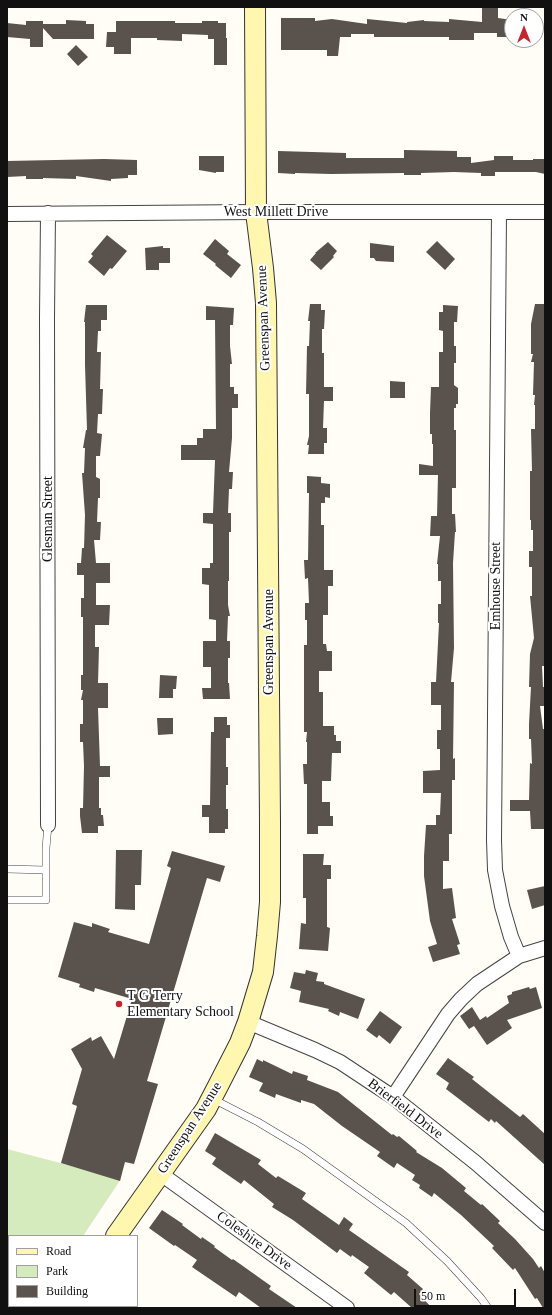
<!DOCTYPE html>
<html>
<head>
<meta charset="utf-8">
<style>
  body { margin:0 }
  #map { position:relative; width:552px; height:1315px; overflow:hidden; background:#fffdf5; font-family:Georgia,serif }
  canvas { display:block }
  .frame { position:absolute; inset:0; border:8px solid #111; pointer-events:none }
  .legend { position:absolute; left:8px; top:1235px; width:130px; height:72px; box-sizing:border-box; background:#fff; border:1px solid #a0a0a0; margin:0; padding:5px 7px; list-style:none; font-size:12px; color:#111 }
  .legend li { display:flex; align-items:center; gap:8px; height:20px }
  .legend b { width:20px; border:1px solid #a0a0a0 }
  .north { position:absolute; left:504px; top:8px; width:40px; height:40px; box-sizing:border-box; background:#fff; border:1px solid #a0a0a0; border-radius:50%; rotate:0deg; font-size:11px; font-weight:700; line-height:16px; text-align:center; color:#111 }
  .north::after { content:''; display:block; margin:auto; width:14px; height:18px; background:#c4262e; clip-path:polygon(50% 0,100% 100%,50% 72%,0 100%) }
  .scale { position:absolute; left:414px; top:1289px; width:102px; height:18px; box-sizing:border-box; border:2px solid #111; border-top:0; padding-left:5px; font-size:12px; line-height:14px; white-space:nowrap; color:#111; -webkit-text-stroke:3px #fff; paint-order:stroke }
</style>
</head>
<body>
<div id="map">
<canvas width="552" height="1315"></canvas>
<div class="frame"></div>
<ul class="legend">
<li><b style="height:5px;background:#fff6b0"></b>Road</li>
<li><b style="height:11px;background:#d5ebbd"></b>Park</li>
<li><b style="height:11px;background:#5a524d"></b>Building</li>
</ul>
<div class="north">N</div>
<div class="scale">50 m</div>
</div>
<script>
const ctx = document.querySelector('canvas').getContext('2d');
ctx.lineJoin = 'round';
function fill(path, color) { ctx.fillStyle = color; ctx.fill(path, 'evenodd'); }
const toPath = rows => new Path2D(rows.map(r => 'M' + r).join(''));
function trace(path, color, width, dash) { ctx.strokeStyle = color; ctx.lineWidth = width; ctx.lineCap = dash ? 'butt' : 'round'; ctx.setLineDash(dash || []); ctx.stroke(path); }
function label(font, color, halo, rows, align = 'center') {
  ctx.font = font + ' Georgia,serif'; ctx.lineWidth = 4; ctx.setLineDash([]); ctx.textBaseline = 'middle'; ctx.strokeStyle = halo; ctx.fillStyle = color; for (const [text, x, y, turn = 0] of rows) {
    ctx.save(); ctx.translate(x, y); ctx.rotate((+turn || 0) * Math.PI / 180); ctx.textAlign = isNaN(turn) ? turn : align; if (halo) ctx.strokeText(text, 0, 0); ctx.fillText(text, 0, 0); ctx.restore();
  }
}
fill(toPath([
  [7,1149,121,1179,83,1236,9,1236,9,1277,7,1276]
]), '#d5ebbd');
fill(toPath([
  [482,7,498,7,498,18,512,20,512,37,497,37,497,33,474,33,474,40,449,40,449,37,374,37,374,34,351,34,351,37,340,37,338,56,327,56,327,50,281,50,281,18,315,18,315,21,332,19,367,24,367,19,407,23,407,22,424,20,424,21,449,22,449,19,482,22],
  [66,20,86,21,86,24,94,24,94,39,53,39,43,28,43,47,30,47,30,39,7,37,7,23,26,25,26,21,43,21,43,24,66,24],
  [116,21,175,21,175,23,202,23,202,21,218,21,218,23,226,23,226,38,227,38,227,65,214,65,214,39,208,39,208,35,182,34,182,41,157,40,157,38,131,38,131,54,114,54,114,47,106,47,107,32,116,32],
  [76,45,88,57,78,66,67,54],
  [404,150,457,151,457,157,471,157,471,163,494,160,494,156,513,156,513,160,533,160,533,159,545,159,545,174,536,172,495,172,495,176,481,176,481,173,454,172,421,173,421,175,404,175,404,173,331,174,295,173,295,174,278,173,278,151,346,153,346,158,404,158],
  [199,156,224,156,224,172,216,172,216,173,199,170],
  [104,159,137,160,137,175,128,175,128,178,111,179,111,181,76,176,76,179,43,178,43,179,26,179,26,176,7,177,7,161],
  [107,235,127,251,112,269,110,268,104,276,88,262,93,256,91,254],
  [215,239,229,251,227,254,241,265,231,278,215,265,216,264,203,254],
  [437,241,455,259,445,270,426,252],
  [328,242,337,251,333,256,334,257,321,270,310,260,316,253,315,253],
  [370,243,394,246,394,262,376,261,374,258,370,258],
  [163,246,163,248,170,248,170,263,159,263,159,270,146,270,145,248],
  [310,304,321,304,321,310,325,310,324,329,322,329,322,353,324,353,324,387,333,387,333,401,324,401,323,428,327,428,327,443,324,443,324,454,308,454,309,445,307,445,309,436,309,394,306,394,307,346,309,346,310,321,308,321],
  [535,304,545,304,545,579,544,579,545,666,542,666,543,687,545,687,545,706,540,706,543,729,545,729,545,829,531,829,530,811,510,811,510,800,529,800,530,763,532,764,531,739,529,739,529,724,531,687,529,687,530,654,534,638,530,596,532,596,532,567,529,567,529,551,533,551,533,530,531,530,531,520,530,520,530,471,532,471,531,429,535,429,535,405,534,405,535,395,533,395,534,362,531,362,533,354,531,354,531,324],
  [86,305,107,305,107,320,101,320,101,331,98,331,97,352,101,352,100,389,103,389,102,414,98,414,97,433,102,434,100,456,96,456,96,477,100,479,100,498,98,498,97,522,101,522,100,540,94,540,96,563,110,563,110,583,96,583,96,605,110,605,109,625,95,625,95,647,99,647,98,683,108,683,108,708,98,708,100,766,110,766,110,777,99,777,99,808,101,808,101,815,103,815,104,826,98,826,98,833,82,833,80,816,80,808,83,808,84,766,83,742,80,742,80,724,83,724,83,700,81,700,83,690,81,690,81,675,83,675,83,617,81,617,81,598,84,598,84,575,77,575,77,563,81,563,82,548,84,548,85,515,82,473,84,473,85,448,83,448,86,430,87,430,85,365,85,322,84,322],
  [443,305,458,306,457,322,454,322,454,346,456,346,456,363,454,363,454,385,458,388,458,404,456,404,456,408,454,408,454,430,456,430,456,488,452,488,452,514,455,514,456,532,455,532,453,563,454,648,451,682,454,682,453,759,455,758,455,780,452,780,452,834,449,834,449,861,443,861,443,889,452,888,456,918,452,919,460,944,457,945,460,954,433,962,428,947,437,944,430,921,424,876,424,856,426,825,436,825,436,815,440,815,441,793,423,793,423,771,440,770,440,749,437,749,437,730,441,730,441,705,431,705,431,682,436,682,439,623,438,623,438,604,441,604,441,581,438,581,438,564,437,564,440,536,430,536,431,516,437,516,438,475,419,475,419,464,433,466,433,444,432,444,432,434,430,434,430,413,431,387,439,387,439,352,443,352,443,331,439,330,439,312,443,312],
  [206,306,234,308,233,325,230,325,230,346,232,364,230,364,230,387,234,387,234,394,238,394,238,408,232,408,232,438,229,472,233,472,232,489,229,489,228,513,231,513,231,532,229,532,229,581,228,581,228,605,230,616,228,616,227,641,230,641,230,658,228,658,228,683,229,683,230,699,203,699,202,688,211,688,211,667,203,667,203,641,216,641,216,620,209,619,209,585,202,584,202,568,210,568,210,563,213,563,213,524,203,523,203,513,213,513,215,460,181,460,181,445,197,445,197,438,203,438,203,429,216,429,215,320,206,320],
  [390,381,405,382,405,398,390,398],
  [307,476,321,477,321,483,330,484,330,498,325,497,325,503,321,503,321,525,324,525,324,570,333,570,333,586,328,586,328,615,323,615,323,644,326,644,327,651,332,651,332,671,319,671,319,692,323,692,323,726,334,726,334,735,336,735,336,741,341,741,341,753,332,753,331,781,322,781,322,802,330,802,330,816,333,816,333,826,318,826,318,834,307,834,307,784,304,784,303,764,307,764,307,742,306,742,307,732,304,732,304,645,307,645,307,620,305,620,305,603,309,603,308,578,305,579,304,560,308,560,309,493,307,493],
  [160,675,177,676,176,689,173,689,173,698,159,698],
  [214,717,227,717,227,725,230,725,230,738,226,738,226,767,228,767,228,785,226,785,226,809,228,809,228,829,225,829,225,833,209,833,209,817,202,817,202,805,210,805,211,732,214,732],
  [157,718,173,718,173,734,158,735],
  [116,850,142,850,141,885,135,885,135,910,115,909],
  [172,851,225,866,220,882,207,878,147,1081,158,1084,134,1164,125,1162,120,1181,61,1163,77,1106,72,1104,82,1069,71,1049,91,1037,92,1041,101,1036,114,1059,132,999,95,988,94,992,79,987,80,984,58,977,74,922,92,927,92,923,110,929,108,932,149,944,171,868,167,866],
  [303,854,324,854,323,865,331,865,331,879,327,879,327,927,330,928,328,951,299,949,301,923,306,924,306,898,303,898],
  [545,886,545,905,532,909,527,890],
  [306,970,318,973,316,981,324,982,324,984,365,999,358,1019,340,1012,339,1016,328,1011,329,1009,299,1002,301,991,290,988,294,972,305,974],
  [529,987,530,989,536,987,542,1008,507,1020,512,1028,487,1045,474,1026,469,1029,460,1016,472,1007,480,1020,486,1016,487,1018,509,1003,507,996,512,994,512,992],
  [380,1011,402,1027,390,1044,379,1035,377,1038,366,1030],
  [448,1058,474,1077,472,1079,520,1117,523,1114,545,1134,545,1165,496,1121,495,1123,491,1119,489,1122,446,1089,449,1083,436,1074],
  [257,1059,263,1062,263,1060,292,1074,293,1071,308,1076,307,1080,338,1092,392,1135,393,1134,397,1137,399,1136,417,1151,416,1152,442,1168,466,1188,464,1191,481,1205,482,1204,500,1221,498,1223,515,1239,533,1259,539,1268,541,1266,545,1273,545,1308,543,1308,537,1298,535,1299,515,1268,513,1270,492,1248,494,1246,461,1215,434,1193,432,1197,419,1188,420,1185,412,1180,415,1175,397,1163,394,1168,377,1156,380,1152,342,1126,314,1104,301,1100,301,1103,276,1094,275,1098,259,1091,263,1083,249,1077],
  [215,1133,261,1160,258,1164,276,1178,278,1176,306,1193,302,1199,339,1225,344,1217,353,1224,349,1230,409,1272,407,1275,423,1289,419,1294,432,1308,412,1308,394,1292,391,1295,364,1273,369,1267,352,1255,351,1257,340,1249,337,1253,293,1220,272,1207,274,1204,244,1180,241,1184,212,1164,216,1158,205,1151],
  [162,1210,183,1224,182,1225,201,1239,202,1237,215,1246,214,1247,232,1260,233,1259,271,1286,269,1289,297,1308,261,1308,239,1292,236,1297,192,1267,197,1260,175,1245,174,1246,149,1228]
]), '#5a524d');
const lane = toPath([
  [7,869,46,870],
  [7,900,46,900,46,848,48,825],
  [213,1099,258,1122,303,1149,406,1223,447,1261,481,1298,488,1308]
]);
const street = toPath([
  [48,213,47,317,48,825],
  [499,213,494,840,495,870,502,906,511,937,519,956],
  [7,214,256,212,545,212],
  [248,1022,315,1050,340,1062,393,1097,476,1163,545,1223],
  [393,1097,448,1014,461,999,477,984,519,956,545,948],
  [161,1174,347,1308]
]);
const secondary = toPath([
  [116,1236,206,1109,219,1084,240,1043,248,1022,263,972,267,936,270,902,270,822,266,303,263,268,256,212,255,7],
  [14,1306,18,1308],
  [65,1308,66,1306]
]);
trace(lane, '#444', 8);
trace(street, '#444', 16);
trace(secondary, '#333', 22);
trace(lane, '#fff', 7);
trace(street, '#fff', 14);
trace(secondary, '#fff6b0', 20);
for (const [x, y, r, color] of [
  [119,1004,4,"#c4262e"]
]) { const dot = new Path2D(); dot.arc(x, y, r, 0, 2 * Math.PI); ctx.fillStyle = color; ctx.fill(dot); trace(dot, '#fff', 1.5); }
label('14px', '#111', '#fff', [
  ["West Millett Drive",276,212],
  ["Greenspan Avenue",264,318,-92],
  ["Glesman Street",48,519,-90],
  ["Emhouse Street",496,586,-90],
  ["Greenspan Avenue",269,642,-90],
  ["Brierfield Drive",405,1109,37],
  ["Greenspan Avenue",190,1128,-57],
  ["Coleshire Drive",254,1241,36]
]);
label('14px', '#111', '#fff', [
  ["T G Terry",127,996],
  ["Elementary School",127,1012]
], 'left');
</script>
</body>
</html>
